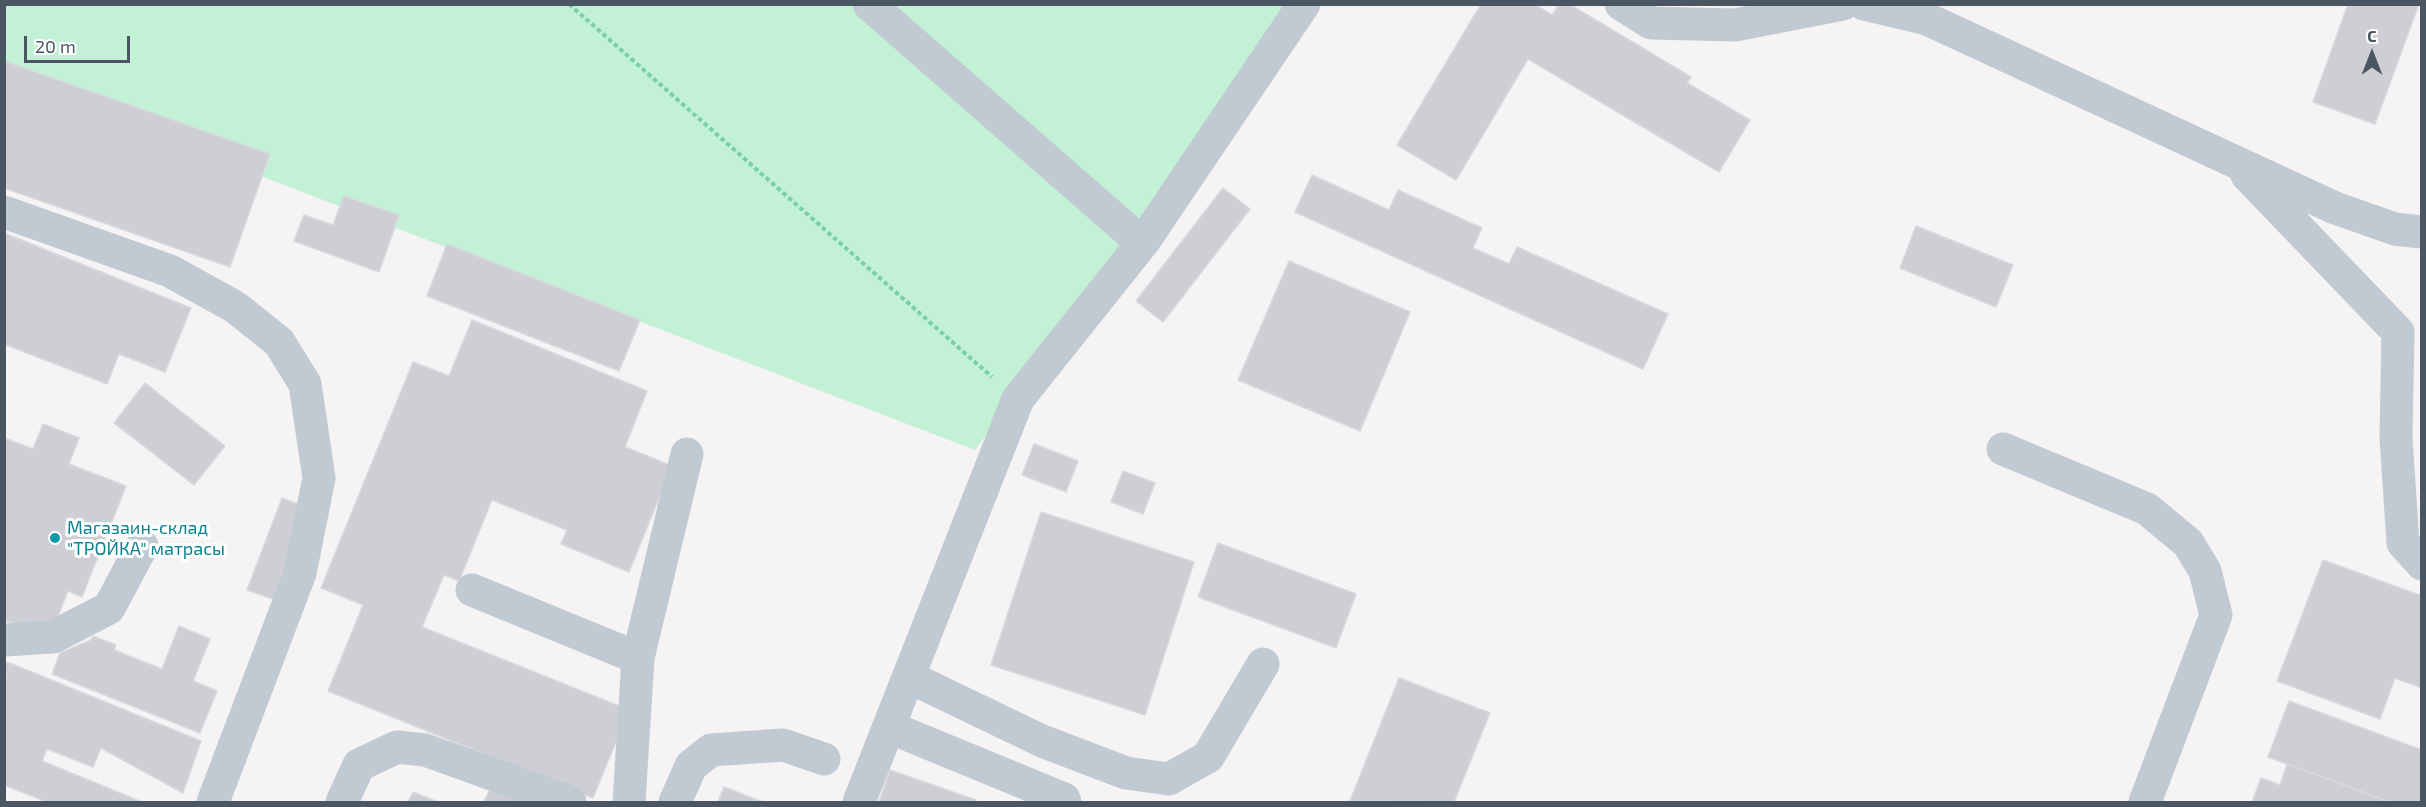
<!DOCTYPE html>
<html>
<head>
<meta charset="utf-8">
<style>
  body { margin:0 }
  #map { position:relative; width:2426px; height:807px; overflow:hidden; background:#f5f3f3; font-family:"Exo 2",sans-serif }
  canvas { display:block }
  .frame { position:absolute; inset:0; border:6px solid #4a5661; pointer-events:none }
  .north { position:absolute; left:2342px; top:24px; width:60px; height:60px; -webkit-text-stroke:4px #fff; paint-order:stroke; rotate:0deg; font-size:16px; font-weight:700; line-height:24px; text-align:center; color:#4a5661 }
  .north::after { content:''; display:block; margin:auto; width:21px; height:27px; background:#4a5661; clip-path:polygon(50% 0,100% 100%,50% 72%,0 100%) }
  .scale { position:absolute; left:24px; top:36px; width:106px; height:27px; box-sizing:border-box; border:3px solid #4a5661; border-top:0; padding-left:8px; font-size:18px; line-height:21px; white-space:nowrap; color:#4a5661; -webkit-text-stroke:4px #fff; paint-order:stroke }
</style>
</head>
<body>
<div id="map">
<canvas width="2426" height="807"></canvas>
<div class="frame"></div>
<div class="north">С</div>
<div class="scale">20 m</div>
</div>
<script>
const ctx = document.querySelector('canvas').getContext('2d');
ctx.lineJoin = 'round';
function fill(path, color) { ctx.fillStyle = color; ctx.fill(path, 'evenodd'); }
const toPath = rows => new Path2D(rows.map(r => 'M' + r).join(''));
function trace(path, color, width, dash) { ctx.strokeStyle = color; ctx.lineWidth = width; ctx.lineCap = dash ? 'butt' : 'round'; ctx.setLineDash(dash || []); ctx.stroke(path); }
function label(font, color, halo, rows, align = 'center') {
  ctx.font = font + ' "Exo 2",sans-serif'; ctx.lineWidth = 6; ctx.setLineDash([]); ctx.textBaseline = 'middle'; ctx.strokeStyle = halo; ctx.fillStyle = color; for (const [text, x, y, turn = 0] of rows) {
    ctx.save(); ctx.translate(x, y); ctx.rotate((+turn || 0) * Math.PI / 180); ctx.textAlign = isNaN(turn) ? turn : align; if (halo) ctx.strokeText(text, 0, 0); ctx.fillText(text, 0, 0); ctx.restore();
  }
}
fill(toPath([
  [4,5,1294,5,1133,235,975,450,5,78]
]), '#c3f1d5');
const building = toPath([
  [1481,4,1534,4,1552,15,1559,4,1569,4,1691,77,1687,83,1750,120,1719,172,1528,59,1456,180,1397,145,1481,4],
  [2348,4,2419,4,2375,124,2313,102,2348,4],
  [4,61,270,154,230,267,4,188,4,61],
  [1312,175,1389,210,1398,190,1482,228,1473,248,1509,264,1517,247,1668,314,1643,369,1295,212,1312,175],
  [1223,188,1250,209,1163,322,1136,301,1223,188],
  [344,196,399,215,379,272,294,241,304,215,333,225,344,196],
  [1916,226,2013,265,1996,307,1900,268,1916,226],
  [4,233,191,308,165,372,119,354,107,384,4,344,4,233],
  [447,244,640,320,619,371,427,296,447,244],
  [1289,261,1410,312,1360,431,1238,380,1289,261],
  [472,320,647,391,625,447,672,466,629,572,561,544,567,530,492,500,459,581,444,575,422,627,629,710,593,798,328,691,363,605,321,588,413,362,449,376,472,320],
  [145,383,225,446,194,485,114,423,145,383],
  [43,424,79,438,69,464,126,486,82,597,68,591,58,616,46,625,25,628,4,620,4,438,33,449,43,424],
  [1034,444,1078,461,1066,492,1022,475,1034,444],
  [1123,471,1155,483,1143,514,1111,502,1123,471],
  [282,498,308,508,273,599,247,590,282,498],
  [1041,512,1194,562,1145,715,991,665,1041,512],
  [1218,543,1356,594,1336,648,1198,597,1218,543],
  [2323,560,2422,596,2422,688,2395,678,2380,719,2277,681,2323,560],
  [179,626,210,639,193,681,217,691,200,733,52,674,60,653,91,640,93,636,116,645,114,650,162,669,179,626],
  [4,662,12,664,4,682,4,662],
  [12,664,201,741,183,793,101,748,93,767,47,749,42,761,142,802,47,802,4,785,4,682,12,664],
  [1399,678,1490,713,1454,802,1350,801,1399,678],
  [2289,701,2422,750,2422,802,2390,802,2268,757,2289,701],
  [2287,764,2390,802,2252,802,2261,778,2280,785,2287,764],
  [890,770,976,800,975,802,879,802,890,770],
  [491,787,527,802,484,802,491,787],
  [724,787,763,802,718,802,724,787],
  [413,792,438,802,408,802,413,792]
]);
fill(building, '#cdcfd5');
trace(building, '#d7d9de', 1.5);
trace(toPath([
  [569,4,992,377]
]), '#7ad0a6', 4, [4.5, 3]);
trace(toPath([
  [869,4,1133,235,1144,241],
  [1621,4,1651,23,1735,25,1843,4],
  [1864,4,1927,19,2335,208,2395,229,2422,232],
  [2247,175,2398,332,2396,438,2403,543,2422,564],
  [4,212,170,271,235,307,279,342,305,384,319,478,300,573,213,802],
  [2003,449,2147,509,2188,543,2205,571,2216,615,2145,802],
  [472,590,638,658],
  [4,640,53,637,109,608,142,546],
  [909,677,1042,741,1126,773,1169,779,1208,757,1263,664],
  [889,727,1064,799,1065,802],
  [342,802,359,765,397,747,425,750,570,802],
  [629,802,638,658,687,454],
  [675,802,691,766,711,750,783,745,824,759],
  [859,802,1018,399,1144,241,1304,4]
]), '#c1cad2', 33);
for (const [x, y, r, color] of [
  [55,538,6,"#0f9aa8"]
]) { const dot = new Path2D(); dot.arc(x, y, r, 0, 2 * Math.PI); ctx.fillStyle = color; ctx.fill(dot); trace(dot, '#fff', 2); }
label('18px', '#0d838f', '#fff', [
  ["Магазаин-склад",67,528],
  ["\"ТРОЙКА\" матрасы",67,549]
], 'left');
</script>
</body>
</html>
